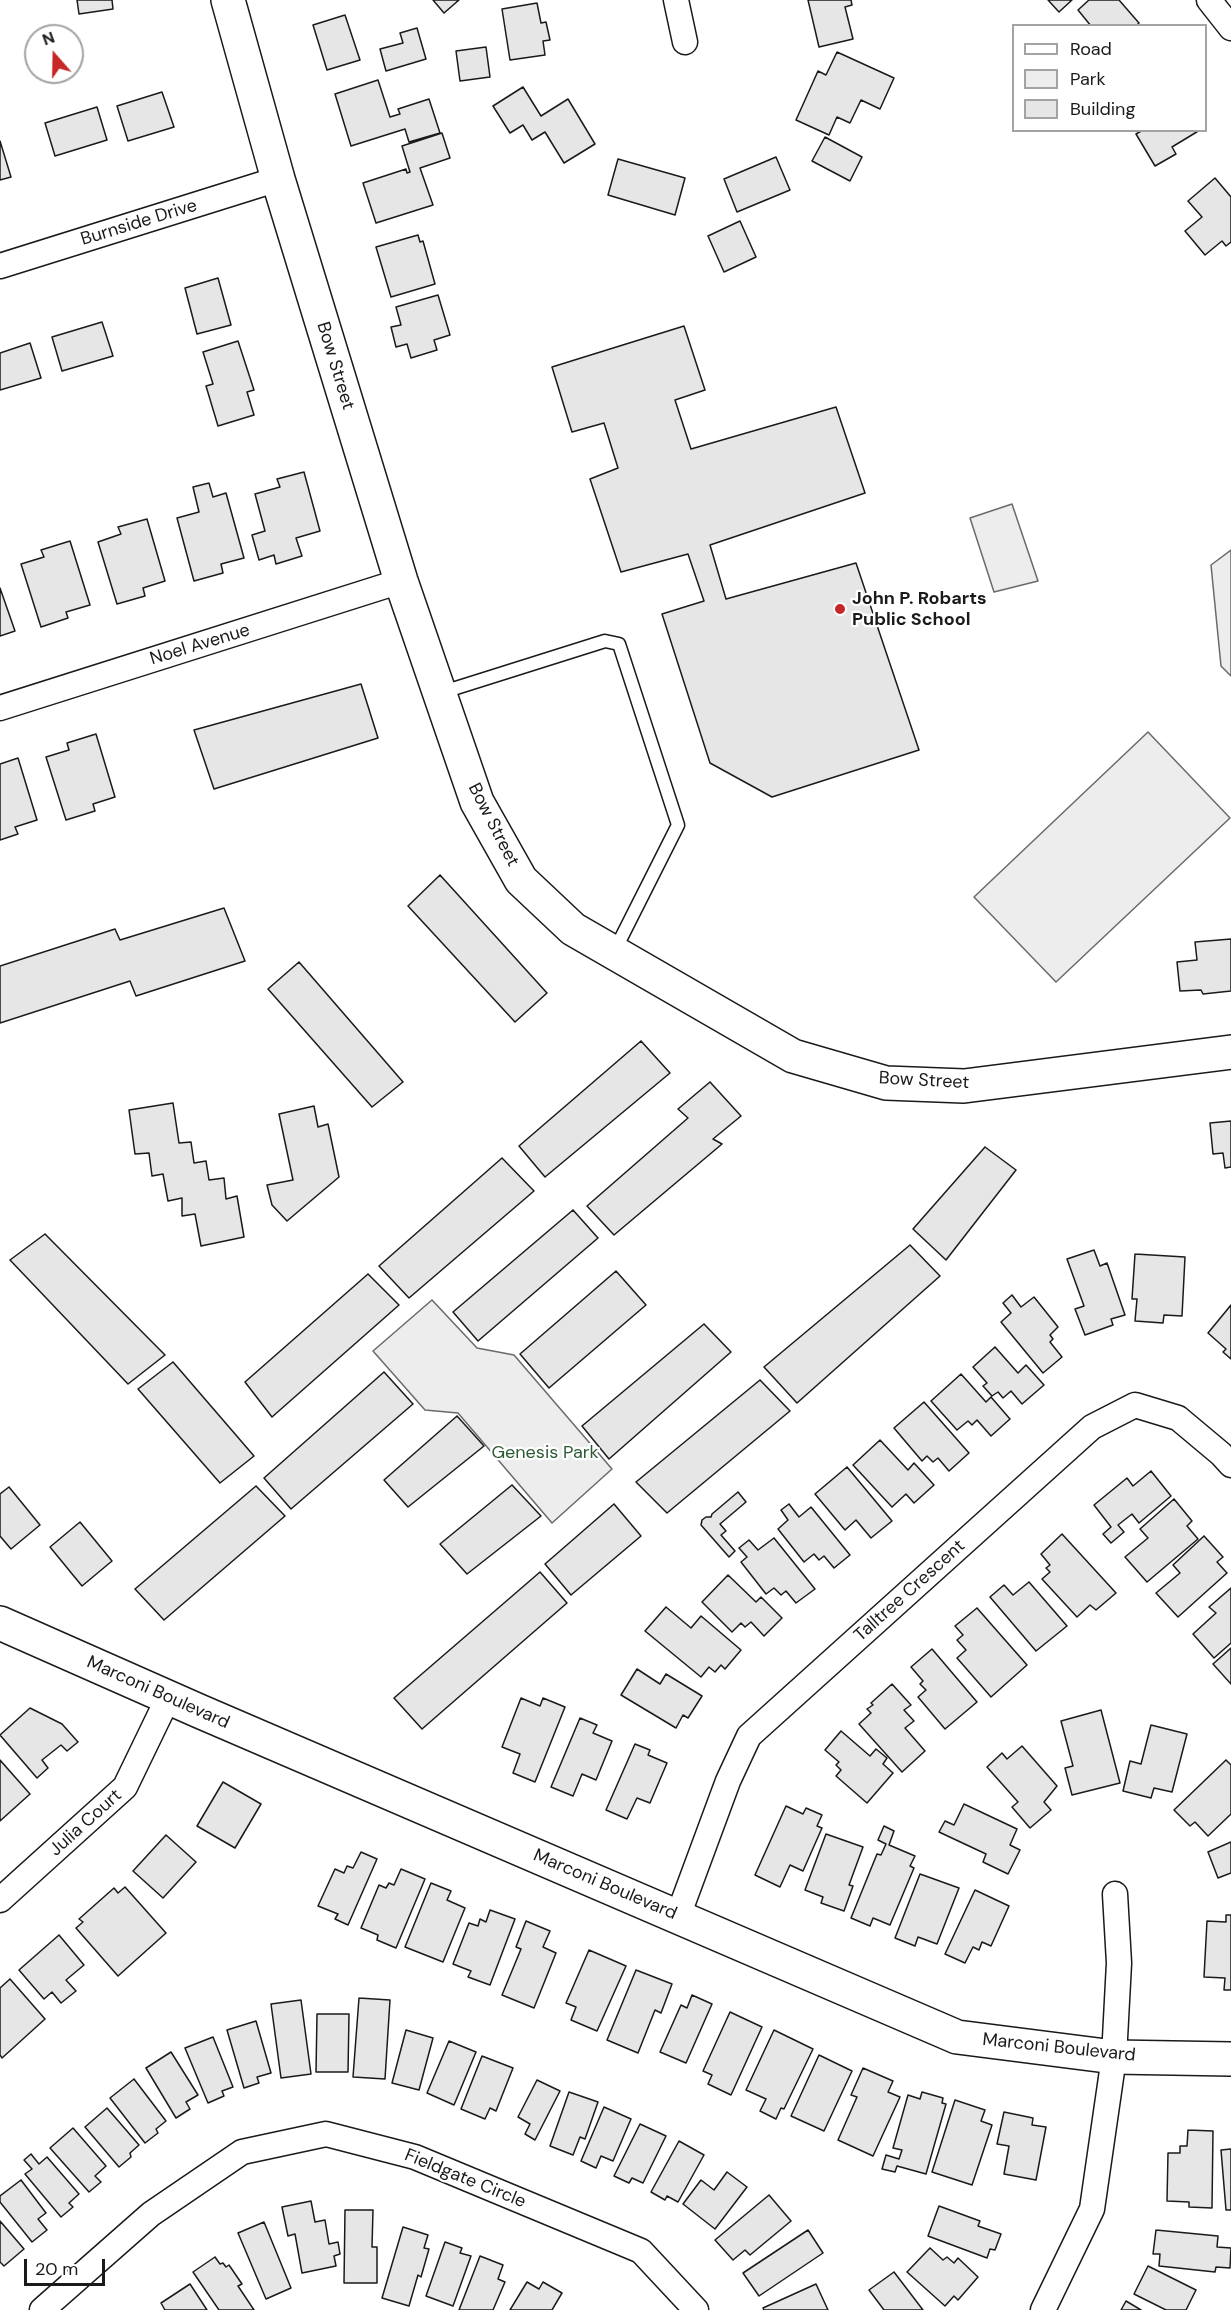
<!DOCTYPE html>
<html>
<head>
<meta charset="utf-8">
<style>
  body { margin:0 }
  #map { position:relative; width:1231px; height:2310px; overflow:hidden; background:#fff; font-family:"DM Sans",sans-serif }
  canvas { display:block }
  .legend { position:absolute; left:1012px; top:24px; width:195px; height:108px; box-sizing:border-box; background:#fff; border:2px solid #a3a3a3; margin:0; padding:8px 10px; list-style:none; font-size:18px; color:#1a1a1a }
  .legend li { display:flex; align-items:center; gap:12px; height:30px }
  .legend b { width:30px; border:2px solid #a3a3a3 }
  .north { position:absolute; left:24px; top:24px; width:60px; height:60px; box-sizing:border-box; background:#fff; border:2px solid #a3a3a3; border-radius:50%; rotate:340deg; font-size:16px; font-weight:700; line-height:24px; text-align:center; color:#1a1a1a }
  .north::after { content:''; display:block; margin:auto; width:21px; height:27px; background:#c62828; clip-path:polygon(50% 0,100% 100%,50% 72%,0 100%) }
  .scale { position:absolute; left:24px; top:2259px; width:81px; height:27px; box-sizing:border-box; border:3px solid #1a1a1a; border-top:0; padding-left:8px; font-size:18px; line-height:21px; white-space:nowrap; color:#1a1a1a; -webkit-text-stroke:4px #fff; paint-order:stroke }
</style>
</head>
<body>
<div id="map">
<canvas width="1231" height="2310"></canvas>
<ul class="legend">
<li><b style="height:8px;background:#fff"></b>Road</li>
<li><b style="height:16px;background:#ededed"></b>Park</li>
<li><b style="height:16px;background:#e6e6e6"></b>Building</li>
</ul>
<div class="north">N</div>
<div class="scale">20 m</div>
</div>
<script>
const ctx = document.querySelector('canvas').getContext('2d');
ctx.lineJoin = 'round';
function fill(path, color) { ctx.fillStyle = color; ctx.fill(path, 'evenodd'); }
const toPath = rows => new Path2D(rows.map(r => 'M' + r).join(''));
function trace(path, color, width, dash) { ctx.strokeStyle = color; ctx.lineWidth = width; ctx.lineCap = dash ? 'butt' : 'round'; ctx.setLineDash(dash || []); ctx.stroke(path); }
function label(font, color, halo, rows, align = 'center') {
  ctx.font = font + ' "DM Sans",sans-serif'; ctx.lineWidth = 4.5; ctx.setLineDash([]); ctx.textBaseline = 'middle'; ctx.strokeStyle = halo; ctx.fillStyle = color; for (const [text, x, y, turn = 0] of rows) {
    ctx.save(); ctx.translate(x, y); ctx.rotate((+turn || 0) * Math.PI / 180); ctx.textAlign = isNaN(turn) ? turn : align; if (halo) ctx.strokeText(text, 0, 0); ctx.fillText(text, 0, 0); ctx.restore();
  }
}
const green = toPath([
  [1012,504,1038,581,994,592,970,518,1012,504],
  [1231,550,1231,676,1221,666,1211,565,1231,550],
  [1148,732,1230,818,1056,982,974,897,1148,732],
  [432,1300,477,1348,514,1355,612,1469,552,1523,458,1413,425,1410,373,1351,432,1300]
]);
fill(green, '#ededed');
trace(green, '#6a6a6a', 1.5);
const building = toPath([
  [77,0,112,0,113,9,79,14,77,0],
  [433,0,459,0,444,13,433,0],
  [808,0,851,0,852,5,845,7,853,39,819,47,808,0],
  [1048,0,1072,0,1059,12,1048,0],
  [1089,0,1119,0,1139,23,1136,26,1091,26,1078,10,1089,0],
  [537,3,541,23,546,22,550,40,543,41,545,55,510,60,502,9,537,3],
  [345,15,360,60,327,70,313,25,345,15],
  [417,28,426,59,386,71,380,49,403,43,400,33,417,28],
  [486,47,490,77,460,81,456,51,486,47],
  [837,52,894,78,880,109,861,100,850,123,837,117,829,135,796,120,818,71,826,75,837,52],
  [378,80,390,117,400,114,398,109,429,99,440,133,409,142,405,129,351,146,335,94,378,80],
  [523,87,541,116,568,99,595,144,564,163,545,132,532,140,523,125,510,133,493,106,523,87],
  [162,92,174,127,128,141,117,106,162,92],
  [97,107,107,140,55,156,45,123,97,107],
  [1143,130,1200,130,1172,147,1176,154,1155,166,1136,134,1143,130],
  [442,133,450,158,420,168,433,205,376,223,363,183,406,169,407,173,410,172,402,146,442,133],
  [825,137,862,157,850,181,812,161,825,137],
  [0,141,11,177,0,180,0,141],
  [776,157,790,190,737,212,724,179,776,157],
  [618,159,685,178,675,215,608,195,618,159],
  [1215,178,1231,197,1231,242,1226,246,1222,241,1205,255,1185,231,1202,217,1188,201,1215,178],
  [740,221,756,257,724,272,708,236,740,221],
  [418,235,420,242,423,241,435,284,391,297,376,247,418,235],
  [218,278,231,325,197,334,185,288,218,278],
  [438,295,450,335,434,340,437,350,411,358,407,344,396,347,391,327,401,325,396,307,438,295],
  [102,322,113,356,62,371,52,337,102,322],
  [684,326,705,390,675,400,691,449,836,407,865,493,710,545,726,599,856,563,919,750,772,797,710,763,662,614,704,601,688,554,621,572,590,479,618,468,604,423,572,432,552,367,684,326],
  [238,341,254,390,247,392,254,415,218,426,206,386,213,384,203,352,238,341],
  [30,343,41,378,0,390,0,353,30,343],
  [304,472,320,531,296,538,302,556,276,564,274,555,259,560,252,535,265,531,255,494,280,487,277,479,304,472],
  [209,483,213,497,226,493,244,558,221,564,223,573,194,581,177,518,199,512,193,487,209,483],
  [147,519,165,581,143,588,145,596,117,604,98,542,121,534,118,527,147,519],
  [70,541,90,605,66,612,68,618,41,627,21,564,44,557,41,550,70,541],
  [0,588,15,631,0,636,0,588],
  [361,684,378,738,214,789,194,730,361,684],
  [96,734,115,797,93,804,95,811,66,820,46,757,69,750,67,743,96,734],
  [18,758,37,820,15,827,18,834,0,840,0,764,18,758],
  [440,875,547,993,515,1022,408,906,440,875],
  [224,908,245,961,136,996,130,981,0,1023,0,966,115,929,120,940,224,908],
  [1231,939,1231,991,1203,994,1201,990,1180,991,1177,962,1197,960,1195,942,1231,939],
  [299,962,403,1082,372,1107,268,989,299,962],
  [641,1041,670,1073,545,1177,519,1146,641,1041],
  [710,1082,741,1116,713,1139,722,1144,614,1235,587,1206,688,1118,678,1109,710,1082],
  [173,1103,179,1143,191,1142,194,1163,206,1161,209,1180,224,1178,226,1199,237,1196,244,1237,201,1246,195,1214,182,1216,182,1198,168,1201,163,1174,152,1176,149,1153,135,1154,129,1110,173,1103],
  [314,1106,318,1127,328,1124,339,1177,287,1221,272,1205,267,1185,293,1180,279,1114,314,1106],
  [1231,1121,1231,1167,1225,1168,1223,1153,1213,1154,1210,1123,1231,1121],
  [985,1147,1016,1170,946,1260,913,1229,985,1147],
  [502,1158,534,1191,409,1298,379,1266,502,1158],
  [573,1210,598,1238,478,1341,453,1312,573,1210],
  [45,1234,165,1355,128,1384,10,1260,45,1234],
  [910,1245,940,1276,797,1403,764,1367,910,1245],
  [1094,1250,1100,1266,1107,1263,1125,1315,1111,1319,1113,1325,1085,1335,1075,1309,1084,1306,1067,1259,1094,1250],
  [1135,1254,1185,1257,1182,1316,1164,1315,1163,1323,1135,1321,1137,1299,1132,1299,1135,1254],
  [616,1271,646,1305,549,1388,520,1354,616,1271],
  [368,1274,399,1305,272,1417,245,1382,368,1274],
  [1012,1295,1021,1307,1034,1297,1058,1327,1050,1335,1053,1339,1050,1342,1062,1357,1043,1373,1001,1322,1011,1313,1003,1303,1012,1295],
  [1231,1305,1231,1359,1223,1352,1226,1349,1208,1333,1231,1305],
  [704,1324,731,1352,609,1459,582,1426,704,1324],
  [995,1347,1018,1373,1026,1365,1044,1385,1022,1404,1011,1391,1003,1398,998,1392,992,1396,983,1386,987,1383,973,1367,995,1347],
  [173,1362,254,1456,220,1483,138,1389,173,1362],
  [384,1372,413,1404,291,1509,264,1478,384,1372],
  [961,1374,986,1402,991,1397,1010,1419,991,1436,977,1420,972,1425,968,1421,957,1430,931,1401,961,1374],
  [760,1380,790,1411,667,1513,636,1482,760,1380],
  [924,1402,969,1453,949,1471,938,1458,933,1462,927,1456,922,1461,894,1428,924,1402],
  [457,1416,484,1446,408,1507,384,1480,457,1416],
  [880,1440,908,1470,914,1463,934,1485,914,1503,906,1494,892,1507,853,1465,880,1440],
  [847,1467,892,1521,871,1538,856,1520,845,1530,815,1494,847,1467],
  [1151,1471,1171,1496,1139,1523,1132,1514,1118,1525,1124,1532,1111,1543,1103,1534,1111,1527,1094,1505,1127,1478,1133,1486,1151,1471],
  [512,1485,541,1516,467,1574,440,1544,512,1485],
  [256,1486,285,1516,164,1620,135,1589,256,1486],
  [9,1487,40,1525,11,1549,0,1536,0,1494,9,1487],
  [738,1492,746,1502,720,1524,726,1531,721,1535,735,1551,729,1557,701,1525,702,1520,706,1517,711,1517,712,1514,738,1492],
  [1174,1499,1192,1521,1187,1526,1198,1539,1147,1582,1125,1557,1148,1538,1140,1529,1174,1499],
  [614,1504,641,1536,571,1595,545,1564,614,1504],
  [789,1504,799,1517,811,1507,850,1555,834,1568,824,1556,819,1560,814,1554,804,1562,778,1529,788,1520,781,1510,789,1504],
  [80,1522,112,1561,82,1586,50,1547,80,1522],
  [1062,1534,1116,1593,1096,1610,1090,1605,1077,1617,1042,1579,1050,1572,1046,1568,1050,1565,1041,1554,1062,1534],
  [1204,1536,1223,1557,1217,1562,1227,1573,1178,1617,1156,1593,1180,1573,1173,1565,1204,1536],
  [774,1538,815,1589,796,1603,786,1591,781,1595,774,1588,766,1594,741,1562,747,1557,739,1548,749,1540,758,1550,774,1538],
  [540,1572,567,1603,422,1729,394,1698,540,1572],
  [728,1575,756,1602,761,1597,782,1618,764,1636,751,1622,745,1627,741,1623,732,1632,702,1602,728,1575],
  [1029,1582,1067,1626,1036,1651,990,1597,1004,1585,1013,1595,1029,1582],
  [1231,1588,1231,1643,1214,1658,1193,1634,1216,1613,1209,1607,1231,1588],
  [666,1607,691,1628,701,1616,741,1650,725,1669,721,1665,715,1672,709,1667,701,1677,645,1631,666,1607],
  [977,1608,1027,1665,991,1697,957,1658,966,1650,957,1640,963,1635,955,1626,977,1608],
  [1231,1648,1231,1684,1213,1664,1231,1648],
  [932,1649,977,1702,945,1729,918,1697,926,1690,920,1684,923,1681,911,1667,932,1649],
  [637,1669,660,1684,666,1674,702,1696,688,1718,683,1715,676,1728,621,1695,637,1669],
  [892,1684,911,1705,904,1710,914,1721,905,1728,925,1751,902,1772,859,1724,871,1713,867,1709,873,1705,871,1703,892,1684],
  [521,1698,540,1706,543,1698,565,1707,535,1782,513,1773,520,1754,502,1747,521,1698],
  [30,1708,62,1724,78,1742,67,1751,61,1745,42,1760,48,1768,37,1778,0,1735,30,1708],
  [1101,1710,1120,1783,1072,1795,1065,1768,1073,1766,1061,1721,1101,1710],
  [580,1718,597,1725,593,1733,612,1741,596,1780,582,1774,573,1796,551,1787,580,1718],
  [1151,1725,1187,1734,1172,1792,1154,1788,1151,1798,1123,1791,1130,1761,1141,1764,1151,1725],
  [841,1731,870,1756,876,1749,887,1758,883,1764,893,1773,867,1803,836,1776,841,1770,836,1765,839,1762,825,1750,841,1731],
  [635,1744,650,1750,648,1755,667,1763,650,1803,637,1798,627,1819,606,1810,635,1744],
  [1022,1746,1057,1786,1044,1802,1051,1810,1030,1828,1012,1807,1018,1802,987,1767,1002,1753,1007,1759,1022,1746],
  [0,1760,30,1794,0,1821,0,1760],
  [1226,1760,1231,1765,1231,1814,1208,1836,1195,1822,1190,1826,1174,1810,1226,1760],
  [223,1782,261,1804,235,1848,197,1826,223,1782],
  [964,1804,1017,1829,1010,1845,1020,1850,1008,1874,983,1862,986,1854,939,1832,945,1821,954,1825,964,1804],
  [786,1806,803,1814,806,1808,822,1815,817,1826,822,1828,803,1871,790,1865,780,1887,755,1875,786,1806],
  [884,1826,894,1831,889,1845,915,1856,910,1866,914,1868,890,1925,873,1918,870,1926,851,1918,877,1854,881,1855,886,1844,878,1840,884,1826],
  [826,1834,863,1847,849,1885,853,1886,844,1911,821,1903,823,1897,805,1890,826,1834],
  [166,1835,196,1862,163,1898,133,1871,166,1835],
  [1231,1842,1231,1873,1218,1878,1208,1852,1231,1842],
  [361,1852,377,1859,348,1925,335,1919,338,1914,318,1906,335,1869,344,1873,347,1866,353,1868,361,1852],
  [401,1869,425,1879,396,1948,377,1940,378,1935,361,1928,379,1885,386,1888,389,1883,394,1885,401,1869],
  [920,1874,959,1888,937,1944,918,1937,915,1946,895,1938,920,1874],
  [431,1883,451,1891,447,1900,465,1908,443,1962,405,1947,431,1883],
  [125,1887,166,1933,118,1976,76,1928,83,1922,79,1919,114,1888,118,1893,125,1887],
  [975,1890,1009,1906,991,1946,982,1942,979,1950,973,1947,965,1963,945,1954,975,1890],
  [490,1910,515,1919,490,1985,468,1977,471,1971,453,1964,469,1923,478,1926,480,1919,486,1922,490,1910],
  [1226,1915,1231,1915,1231,1990,1224,1990,1225,1978,1204,1977,1207,1921,1226,1922,1226,1915],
  [526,1921,550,1931,543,1947,556,1953,534,2008,502,1995,521,1949,516,1947,526,1921],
  [59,1935,84,1965,66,1980,76,1991,61,2003,52,1992,44,1999,19,1970,59,1935],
  [589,1950,626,1966,597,2031,571,2020,576,2007,566,2003,589,1950],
  [636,1970,672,1984,661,2013,655,2010,638,2053,607,2040,636,1970],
  [10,1979,45,2019,2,2058,0,2055,0,1988,10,1979],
  [692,1995,712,2004,686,2063,660,2052,681,2005,687,2008,692,1995],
  [359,1998,390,2000,385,2079,353,2077,359,1998],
  [301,2000,311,2074,281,2078,271,2004,301,2000],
  [730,2012,762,2027,731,2095,708,2084,712,2075,703,2071,730,2012],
  [317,2014,349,2014,348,2072,316,2072,317,2014],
  [256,2021,271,2073,257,2077,259,2083,244,2088,227,2030,256,2021],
  [406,2030,433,2038,419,2090,392,2083,406,2030],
  [774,2030,813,2049,784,2109,781,2108,776,2119,760,2111,766,2099,746,2090,774,2030],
  [213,2037,233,2087,222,2091,224,2096,208,2103,185,2048,213,2037],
  [449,2041,476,2052,454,2105,427,2093,449,2041],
  [171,2052,198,2095,186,2102,190,2109,176,2118,146,2068,171,2052],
  [819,2055,852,2071,824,2131,791,2116,819,2055],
  [482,2056,513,2068,496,2111,490,2108,485,2119,461,2109,482,2056],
  [863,2068,893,2081,888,2092,900,2097,873,2156,838,2140,857,2097,851,2095,863,2068],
  [134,2079,166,2121,156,2129,158,2133,145,2143,110,2098,134,2079],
  [537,2080,560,2091,535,2140,525,2134,530,2124,518,2117,537,2080],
  [569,2092,598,2102,585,2139,580,2137,573,2155,550,2146,569,2092],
  [922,2092,943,2098,942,2103,946,2104,926,2174,897,2166,895,2172,882,2169,886,2155,899,2159,902,2150,893,2148,908,2095,920,2099,922,2092],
  [955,2100,985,2110,981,2121,992,2125,972,2185,932,2172,955,2100],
  [604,2107,631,2119,613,2161,601,2156,596,2168,581,2161,604,2107],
  [107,2108,139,2145,130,2153,131,2157,119,2167,85,2127,107,2108],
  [1004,2112,1033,2118,1032,2125,1046,2127,1036,2180,1004,2174,1009,2146,997,2144,1004,2112],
  [640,2124,666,2136,643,2183,632,2178,629,2183,614,2176,640,2124],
  [73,2128,106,2166,95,2176,101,2182,89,2192,50,2148,73,2128],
  [1188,2130,1213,2131,1212,2208,1189,2207,1189,2202,1167,2201,1168,2153,1180,2153,1180,2146,1187,2146,1188,2130],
  [679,2141,704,2155,678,2202,667,2196,665,2200,651,2192,679,2141],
  [1231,2149,1231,2210,1226,2210,1221,2150,1231,2149],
  [31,2154,39,2164,47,2157,79,2194,69,2203,73,2207,61,2217,25,2174,32,2169,24,2160,31,2154],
  [727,2172,747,2187,715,2229,683,2204,701,2180,714,2190,727,2172],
  [21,2180,46,2213,38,2219,47,2230,32,2242,0,2202,0,2196,21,2180],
  [769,2195,791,2221,750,2255,745,2250,733,2260,715,2240,769,2195],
  [311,2201,315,2222,325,2220,329,2244,338,2242,340,2254,334,2256,336,2266,302,2273,295,2234,288,2236,282,2207,311,2201],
  [939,2206,980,2221,978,2226,1001,2234,995,2250,990,2249,987,2258,928,2236,939,2206],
  [345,2210,373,2210,372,2247,377,2247,377,2283,344,2283,345,2210],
  [0,2221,24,2249,4,2266,0,2262,0,2221],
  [264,2222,291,2288,266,2299,238,2233,264,2222],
  [403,2227,428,2235,424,2248,429,2249,421,2277,418,2275,409,2306,382,2298,403,2227],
  [808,2230,823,2253,759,2296,743,2273,808,2230],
  [1156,2230,1218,2236,1217,2247,1231,2248,1230,2268,1216,2267,1215,2272,1159,2266,1160,2254,1153,2254,1156,2230],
  [445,2242,462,2248,460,2253,471,2256,453,2306,426,2296,445,2242],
  [930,2248,943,2260,947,2257,954,2263,958,2258,978,2277,958,2300,954,2296,945,2306,907,2272,930,2248],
  [480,2256,503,2265,498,2279,505,2282,493,2310,459,2310,480,2256],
  [215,2257,220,2264,223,2263,226,2267,229,2265,242,2284,238,2286,254,2310,219,2310,193,2272,215,2257],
  [1148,2266,1196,2290,1186,2310,1166,2310,1134,2294,1148,2266],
  [894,2272,923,2310,884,2310,869,2290,894,2272],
  [527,2282,539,2289,543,2282,562,2293,552,2310,510,2310,527,2282],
  [190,2284,207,2310,165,2310,161,2303,190,2284],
  [816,2284,828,2310,764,2310,763,2308,816,2284],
  [1126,2301,1141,2310,1121,2310,1126,2301]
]);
fill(building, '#e6e6e6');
trace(building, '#1a1a1a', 1.5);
const lane = toPath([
  [440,693,605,641,619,644,678,825,614,952]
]);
const street = toPath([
  [676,0,685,42],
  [1209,0,1231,28],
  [0,266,278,179],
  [0,708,401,581],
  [0,1900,125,1787,168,1698],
  [678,1916,728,1781,749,1736,1092,1427,1135,1405,1178,1418,1221,1454,1231,1465],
  [42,2310,151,2214,242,2152,326,2134,415,2157,641,2251,696,2310],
  [1043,2310,1092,2209,1114,2057,1119,1963,1115,1894]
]);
const secondary = toPath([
  [228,0,278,179,401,581,477,802,521,880,573,929,793,1056,886,1083,964,1086,1231,1052],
  [0,1623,199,1711,957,2037,1114,2057,1231,2059]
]);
trace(lane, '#1a1a1a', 15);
trace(street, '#1a1a1a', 27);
trace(secondary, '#1a1a1a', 36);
trace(lane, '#fff', 12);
trace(street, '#fff', 24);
trace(secondary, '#fff', 33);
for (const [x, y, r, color] of [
  [840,609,6,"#c62828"]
]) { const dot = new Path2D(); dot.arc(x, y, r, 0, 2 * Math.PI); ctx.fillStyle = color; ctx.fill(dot); trace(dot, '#fff', 2); }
label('18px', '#1a1a1a', '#fff', [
  ["Burnside Drive",139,223,-17],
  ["Bow Street",335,366,73],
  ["Noel Avenue",200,645,-17],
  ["Bow Street",493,825,63],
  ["Bow Street",924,1081,3],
  ["Talltree Crescent",910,1591,-42],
  ["Marconi Boulevard",158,1693,24],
  ["Julia Court",86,1823,-42],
  ["Marconi Boulevard",605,1885,23],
  ["Marconi Boulevard",1059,2048,6],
  ["Fieldgate Circle",465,2179,22]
]);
label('bold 18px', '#1a1a1a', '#fff', [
  ["John P. Robarts",852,599],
  ["Public School",852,620]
], 'left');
label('18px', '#2b5a34', '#fff', [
  ["Genesis Park",545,1453]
]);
</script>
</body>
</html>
